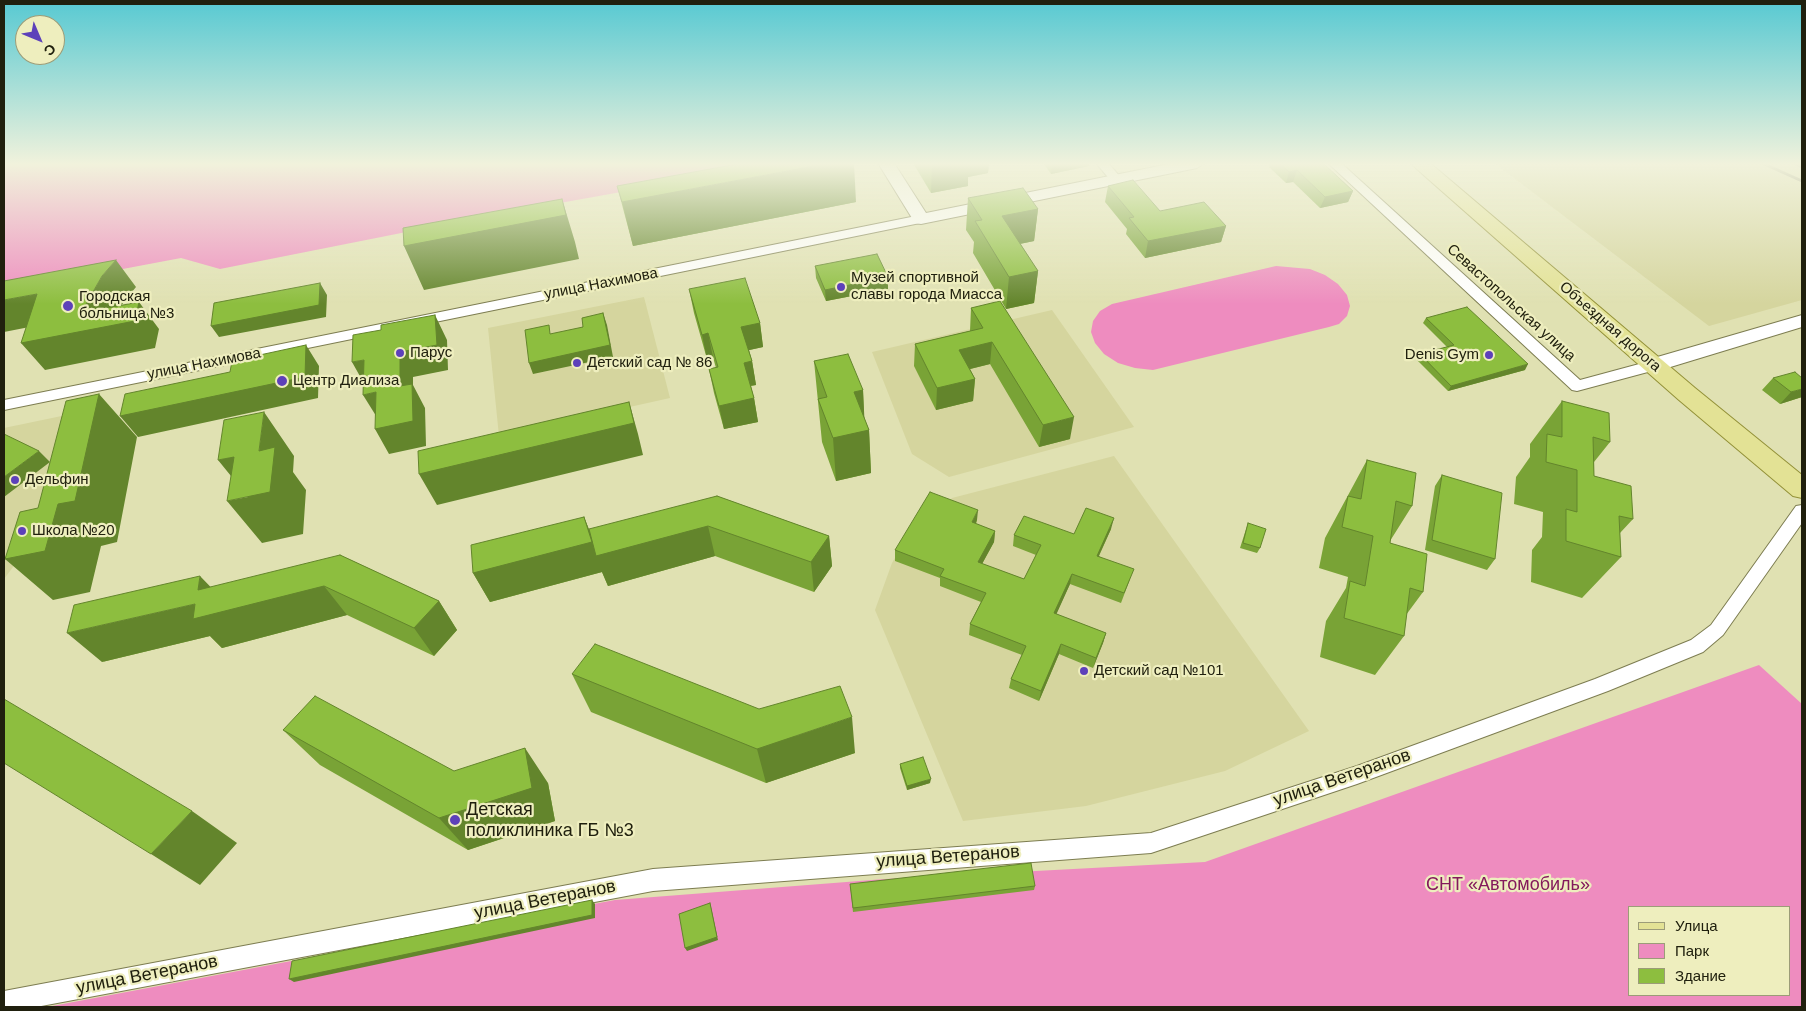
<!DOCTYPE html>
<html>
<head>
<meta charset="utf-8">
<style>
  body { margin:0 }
  #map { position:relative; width:1806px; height:1011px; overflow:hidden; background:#e0e1b2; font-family:Arial,sans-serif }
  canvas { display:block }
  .frame { position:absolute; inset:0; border:5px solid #20200e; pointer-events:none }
  .legend { position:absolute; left:1628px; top:906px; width:162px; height:90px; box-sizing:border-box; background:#eeeebe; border:1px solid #9c9c78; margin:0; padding:6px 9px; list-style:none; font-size:15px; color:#20200e }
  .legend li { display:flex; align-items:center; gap:10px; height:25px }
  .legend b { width:25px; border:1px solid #9c9c78 }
  .north { position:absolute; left:15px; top:15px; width:50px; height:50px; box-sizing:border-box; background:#eeeebe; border:1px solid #9c9c78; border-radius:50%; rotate:135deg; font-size:14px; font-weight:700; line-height:20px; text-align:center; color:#20200e }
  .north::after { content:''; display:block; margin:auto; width:18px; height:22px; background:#5d41ba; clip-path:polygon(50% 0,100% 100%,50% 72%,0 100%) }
</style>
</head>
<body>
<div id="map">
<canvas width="1806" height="1011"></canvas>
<div class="frame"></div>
<ul class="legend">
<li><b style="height:6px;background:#e3e295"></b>Улица</li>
<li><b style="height:14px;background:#ee8cbf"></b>Парк</li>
<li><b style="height:14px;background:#8dbe3f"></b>Здание</li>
</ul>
<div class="north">С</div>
</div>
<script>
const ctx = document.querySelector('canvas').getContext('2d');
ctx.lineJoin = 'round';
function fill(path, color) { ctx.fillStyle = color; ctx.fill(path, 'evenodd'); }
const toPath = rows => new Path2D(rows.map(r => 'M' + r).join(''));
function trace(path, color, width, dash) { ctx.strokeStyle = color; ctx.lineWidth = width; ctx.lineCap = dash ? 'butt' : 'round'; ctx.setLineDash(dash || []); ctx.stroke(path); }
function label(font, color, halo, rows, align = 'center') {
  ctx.font = font + ' Arial,sans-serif'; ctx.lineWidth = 4.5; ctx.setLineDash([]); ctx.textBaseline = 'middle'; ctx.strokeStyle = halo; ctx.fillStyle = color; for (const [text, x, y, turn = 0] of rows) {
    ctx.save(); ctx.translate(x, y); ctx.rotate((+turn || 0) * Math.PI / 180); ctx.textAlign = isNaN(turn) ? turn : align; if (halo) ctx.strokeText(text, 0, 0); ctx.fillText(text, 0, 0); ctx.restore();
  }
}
fill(toPath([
  [1494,163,1802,163,1802,300,1709,326],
  [644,297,670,398,499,436,488,328],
  [1052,310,1134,427,949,477,912,454,872,352],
  [100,408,77,482,4,579,4,428],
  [1114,456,1309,731,1225,771,1086,806,963,821,875,610,892,563,930,498,947,504,952,498]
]), '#d5d59e');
fill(toPath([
  [4,163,734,163,738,171,482,217,220,269,181,258,38,285,4,286],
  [1276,266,1310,269,1325,275,1338,284,1347,295,1350,306,1347,316,1339,324,1329,327,1153,370,1135,368,1118,363,1104,354,1095,343,1091,332,1093,321,1100,311,1112,304],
  [1759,665,1802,704,1802,1007,47,1007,615,900,885,879,1205,862],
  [1630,907,1790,907,1790,995,1630,995]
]), '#ee8cbf');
const street = toPath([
  [1096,163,1108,163,1122,179,1120,182,1112,182,1096,163],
  [1328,163,1341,163,1580,380,1654,360,1661,365,1659,369,1577,391,1572,390,1328,163],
  [921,215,925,216,927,219,925,222,4,410,4,400,921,215],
  [1802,505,1802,523,1723,635,1703,652,1608,691,1357,784,1151,853,653,891,36,1007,4,1007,4,991,653,869,1151,833,1357,766,1595,679,1691,640,1711,625,1796,506,1802,505]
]);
const secondary = toPath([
  [878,163,894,163,926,213,1174,163,1205,163,1197,168,921,224,915,223,878,163],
  [1802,315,1802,327,1654,372,1647,370,1644,365,1647,360,1802,315]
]);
const primary = toPath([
  [1410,163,1430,163,1695,388,1802,475,1802,498,1793,496,1679,400,1410,163]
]);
trace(street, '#7d7d51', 2);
trace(secondary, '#7d7d51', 2);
trace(primary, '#939138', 2);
fill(street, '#fff');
fill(secondary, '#fff');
fill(primary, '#e3e295');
trace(toPath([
  [1762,163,1802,181],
  [1794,163,1802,167]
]), '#68684b', 3);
fill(toPath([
  [913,163,989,163,988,173,968,177,968,186,931,193],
  [1043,163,1089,163,1089,166,1051,174],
  [1270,163,1323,163,1353,191,1348,202,1320,208,1293,182,1286,183,1269,167],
  [617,186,856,202,633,246],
  [1108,186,1160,211,1226,226,1221,242,1145,258,1126,234,1127,229,1105,202],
  [968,198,1038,209,1034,241,1020,244,1038,271,1034,303,1006,309,973,253,974,242,966,230],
  [815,266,888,277,888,289,826,301,816,278],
  [689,289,760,323,763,347,749,350,752,361,756,385,751,386,754,398,758,422,724,429,714,393,709,369,716,368,713,357,707,359,694,313],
  [971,308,1070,439,1039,447,990,364,970,369,975,379,973,401,936,410,914,366,915,344,970,331],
  [1426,318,1525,370,1448,391,1417,360,1420,354,1447,347,1423,323],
  [814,361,863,390,864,417,869,430,871,473,836,481,822,442],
  [1773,378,1802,397,1780,404,1762,390],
  [1562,401,1610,442,1594,462,1594,476,1633,519,1620,533,1621,557,1582,598,1531,582,1532,550,1542,537,1543,512,1514,504,1516,477,1530,457,1530,444],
  [1367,460,1412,506,1390,541,1390,543,1423,592,1406,615,1404,636,1375,675,1320,657,1326,621,1346,588,1348,577,1319,568,1325,538],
  [1442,475,1495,559,1487,570,1425,550,1435,486],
  [717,496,829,536,832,566,814,592,715,556,608,586,602,572,490,602,473,573,584,517,590,532],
  [977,520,976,524,995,531,994,542,982,564,1024,579,1036,555,1013,546,1014,535,1074,534,1111,529,1099,556,1130,579,1121,603,1070,584,1056,614,1106,633,1103,643,1093,668,1059,654,1039,701,1009,688,1011,679,1022,655,969,635,970,624,981,602,940,586,940,578,895,561,895,550],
  [1248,523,1260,548,1257,553,1240,548],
  [340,555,439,601,457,630,434,656,347,615,222,648,210,636,102,662],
  [572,674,855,753,766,783,591,712],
  [283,730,454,771,548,783,555,821,468,850,320,765],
  [900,764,930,783,907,790,900,768],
  [850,884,1035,886,1034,890,853,912]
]), '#79a336');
fill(toPath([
  [830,163,854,163,856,202,633,246,622,202],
  [938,163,989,163,988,173,968,177,968,186,931,193,932,164],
  [1052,163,1089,163,1089,166,1051,174],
  [1297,170,1293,182,1286,183,1289,172],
  [1353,191,1348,202,1320,208,1325,197],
  [562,199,575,242,579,259,424,290,404,246],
  [1038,209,1034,241,999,248,1002,216],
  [1226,226,1221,242,1145,258,1148,241],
  [116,260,136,287,123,303,110,326,139,302,159,329,155,348,45,370,21,343,81,313,102,276],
  [1038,271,1034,303,1006,309,1009,277],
  [888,277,888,289,826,301,825,290],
  [320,283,327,295,326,317,219,337,211,326],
  [37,294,60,321,4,332,4,300],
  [603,313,607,325,613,357,533,374,529,363],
  [435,315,447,340,448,370,413,377,413,385,425,408,426,446,389,454,375,429,400,386,400,352],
  [760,323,763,347,745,351,741,327],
  [708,333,713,357,707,359,702,335],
  [992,342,990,364,958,372,959,350],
  [306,345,319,366,318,398,138,437,120,416],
  [364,360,366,387,352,362],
  [752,361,756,385,748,386,744,363],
  [1528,364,1525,370,1448,391,1451,386],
  [975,379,973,401,936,410,937,388],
  [1802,389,1802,397,1780,404,1791,392],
  [863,390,865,431,869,430,871,473,836,481,833,438,854,392],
  [376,392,378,419,363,395],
  [99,394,137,437,117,542,101,546,90,592,53,600,5,559,58,504],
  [754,398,758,422,724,429,719,406],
  [629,402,638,434,643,455,437,505,419,474],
  [264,412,294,456,293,472,306,490,303,534,262,543,227,501,248,497,218,460,259,451],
  [1074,417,1070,439,1039,447,1043,425],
  [39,451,50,462,4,497,4,477],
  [978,510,977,520,971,533,972,522],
  [584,517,596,547,708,526,715,556,608,586,602,572,490,602,473,573],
  [1114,518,1111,529,1094,566,1097,556],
  [995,531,994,542,977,573,978,562],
  [829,536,832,566,814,592,811,562],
  [1072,574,1070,584,1052,624,1054,613],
  [200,576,228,605,324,586,347,615,222,648,210,636,102,662,67,633,195,604],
  [439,601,457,630,434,656,414,628],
  [1106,633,1103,643,1093,668,1096,658],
  [1061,644,1059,654,1039,701,1041,691],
  [852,717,855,753,766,783,757,749],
  [525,748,548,783,555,821,468,850,439,818],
  [931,779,930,783,907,790,907,786],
  [192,811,237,843,200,885,151,854],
  [592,900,595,904,595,918,294,982,289,979],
  [710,903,711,907,718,940,687,951,685,948]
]), '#63852c');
const building = toPath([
  [743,163,830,163,622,202,617,186,743,163],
  [1280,163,1323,163,1353,191,1325,197,1297,170,1289,172,1280,163],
  [1133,180,1160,211,1204,202,1226,226,1148,241,1129,218,1134,217,1108,186,1133,180],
  [1023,188,1038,209,1002,216,1038,271,1009,277,975,221,982,220,968,198,1023,188],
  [562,199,566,215,404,246,403,228,562,199],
  [877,254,888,277,825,290,815,266,877,254],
  [116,260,102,276,81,313,139,302,135,321,21,343,37,294,4,300,4,281,116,260],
  [745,278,760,323,741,327,752,361,744,363,754,398,719,406,709,369,718,367,708,333,702,335,689,289,745,278],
  [320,283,319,305,211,326,214,303,320,283],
  [1000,301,1074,417,1043,425,992,342,959,350,975,379,937,388,915,344,983,328,971,308,1000,301],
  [1467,307,1528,364,1451,386,1420,354,1454,345,1426,318,1467,307],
  [603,313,610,345,529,363,525,330,549,325,550,334,583,327,582,318,603,313],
  [435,315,437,345,400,352,400,386,412,384,413,421,375,429,376,392,363,395,364,360,352,362,353,335,381,330,381,325,435,315],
  [306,345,305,377,120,416,125,394,230,372,232,361,306,345],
  [848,354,863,390,854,392,869,430,833,438,818,399,827,397,814,361,848,354],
  [1795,372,1802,378,1802,389,1791,392,1773,378,1795,372],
  [99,394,75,501,58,504,45,551,5,559,20,512,38,508,66,401,99,394],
  [1562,401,1609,413,1610,442,1593,437,1594,476,1631,486,1633,519,1619,516,1621,557,1566,541,1566,509,1577,512,1577,470,1546,462,1547,434,1562,437,1562,401],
  [629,402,634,423,419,474,418,451,629,402],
  [264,412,259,451,275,447,270,492,227,501,234,457,218,460,224,420,264,412],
  [4,434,39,451,4,477,4,434],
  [1367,460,1416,473,1412,506,1396,501,1390,543,1427,554,1423,592,1410,588,1404,636,1344,618,1350,581,1365,586,1373,536,1342,527,1348,496,1361,499,1367,460],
  [1442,475,1502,493,1495,559,1432,540,1442,475],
  [930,492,978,510,972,522,995,531,978,562,1024,579,1041,545,1014,535,1024,516,1074,534,1086,508,1114,518,1097,556,1134,569,1124,593,1072,574,1054,613,1106,633,1096,658,1061,644,1041,691,1011,679,1026,646,970,624,986,593,940,576,944,569,895,550,930,492],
  [717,496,829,536,811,562,708,526,596,556,589,529,717,496],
  [584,517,592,542,473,573,471,545,584,517],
  [1248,523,1266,529,1260,548,1243,543,1248,523],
  [340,555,439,601,414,628,324,586,193,619,195,604,67,633,74,605,200,576,198,590,340,555],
  [595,644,759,709,840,686,852,717,757,749,572,674,595,644],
  [315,696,454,771,525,748,532,788,439,818,283,730,315,696],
  [4,699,192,811,151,854,4,763,4,699],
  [923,757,931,779,907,786,900,764,923,757],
  [1031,863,1035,886,853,908,850,884,1031,863],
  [592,900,592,915,289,979,292,961,592,900],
  [710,903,717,937,685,948,679,914,710,903]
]);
fill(building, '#8dbe3f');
trace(building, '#63852c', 1);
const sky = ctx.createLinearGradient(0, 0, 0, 304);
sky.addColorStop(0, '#57c9d2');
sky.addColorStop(0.54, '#f1f2dc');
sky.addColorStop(1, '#f1f2dc00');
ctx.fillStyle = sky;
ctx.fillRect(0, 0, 1806, 304);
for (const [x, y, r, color] of [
  [841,287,5,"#5d41ba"],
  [68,306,6,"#5d41ba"],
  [400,353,5,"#5d41ba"],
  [1489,355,5,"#5d41ba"],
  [577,363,5,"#5d41ba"],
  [282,381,6,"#5d41ba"],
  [15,480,5,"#5d41ba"],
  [22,531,5,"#5d41ba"],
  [1084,671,5,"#5d41ba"],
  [455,820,6,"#5d41ba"]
]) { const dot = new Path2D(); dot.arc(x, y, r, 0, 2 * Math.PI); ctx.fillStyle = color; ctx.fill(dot); trace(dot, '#eeeebe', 2); }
label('15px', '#20200e', '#eeeebe', [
  ["Музей спортивной",851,278],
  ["славы города Миасса",851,295],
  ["Городская",79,297],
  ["больница №3",79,314],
  ["Парус",410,353],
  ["Denis Gym",1479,355,"right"],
  ["Детский сад № 86",587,363],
  ["Центр Диализа",293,381],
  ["Дельфин",25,480],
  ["Школа №20",32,531],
  ["Детский сад №101",1094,671]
], 'left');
label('15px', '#20200e', '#eeeebe', [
  ["улица Нахимова",601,284,-11],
  ["Севастопольская улица",1511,303,42],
  ["Объездная дорога",1610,327,41],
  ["улица Нахимова",204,364,-11]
]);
label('18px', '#20200e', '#eeeebe', [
  ["улица Ветеранов",1342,778,-19],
  ["улица Ветеранов",948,857,-4],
  ["улица Ветеранов",545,900,-11],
  ["улица Ветеранов",147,975,-11]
]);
label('18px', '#20200e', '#eeeebe', [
  ["Детская",466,810],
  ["поликлиника ГБ №3",466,831]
], 'left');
label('18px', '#84195c', '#eeeebe', [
  ["СНТ «Автомобиль»",1508,885]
]);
</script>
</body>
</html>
